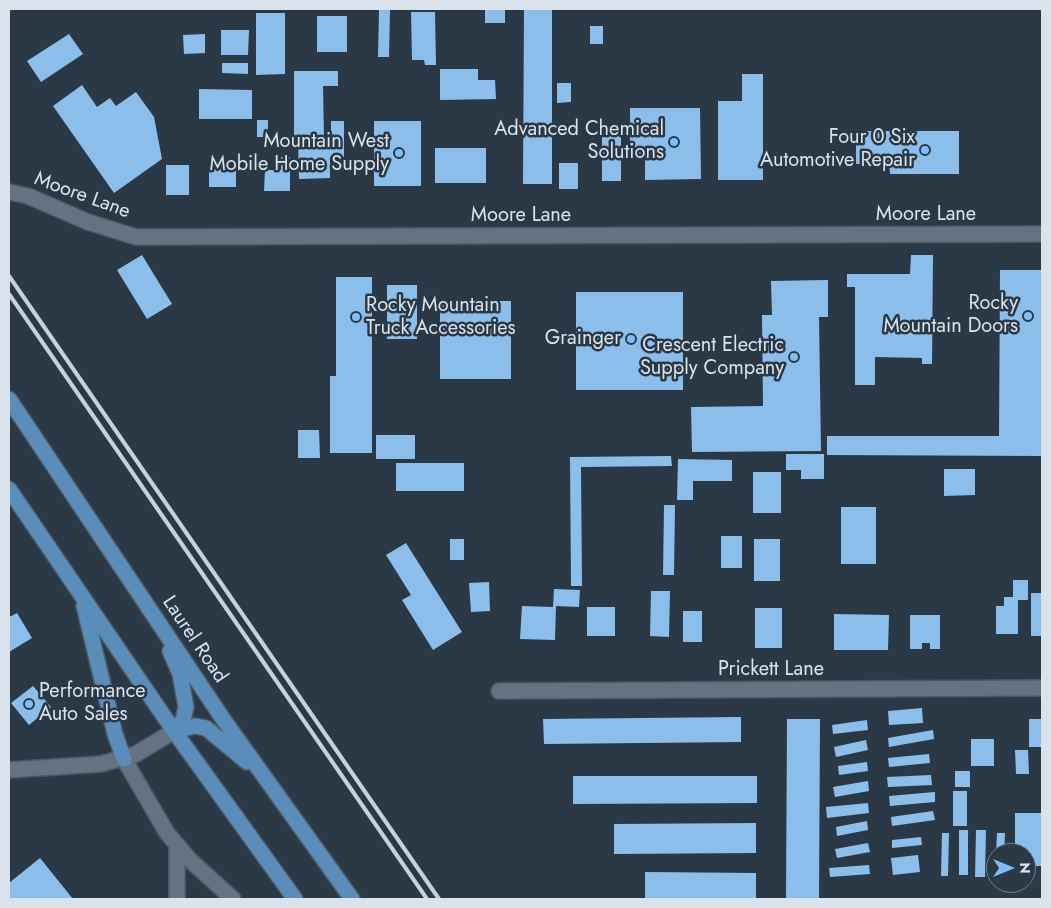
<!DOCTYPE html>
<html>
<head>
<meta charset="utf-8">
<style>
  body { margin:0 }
  #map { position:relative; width:1051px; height:908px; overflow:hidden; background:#2b3946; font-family:Jost,sans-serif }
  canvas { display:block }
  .frame { position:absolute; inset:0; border:10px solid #dae3eb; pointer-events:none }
  .north { position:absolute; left:986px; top:843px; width:50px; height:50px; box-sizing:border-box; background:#2b3946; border:1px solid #717d88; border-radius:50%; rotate:90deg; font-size:14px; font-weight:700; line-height:20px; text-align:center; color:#dae3eb }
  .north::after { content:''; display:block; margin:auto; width:18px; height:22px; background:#7dbef9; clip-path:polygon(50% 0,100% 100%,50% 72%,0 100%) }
</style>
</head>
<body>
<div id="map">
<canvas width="1051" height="908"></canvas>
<div class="frame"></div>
<div class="north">N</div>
</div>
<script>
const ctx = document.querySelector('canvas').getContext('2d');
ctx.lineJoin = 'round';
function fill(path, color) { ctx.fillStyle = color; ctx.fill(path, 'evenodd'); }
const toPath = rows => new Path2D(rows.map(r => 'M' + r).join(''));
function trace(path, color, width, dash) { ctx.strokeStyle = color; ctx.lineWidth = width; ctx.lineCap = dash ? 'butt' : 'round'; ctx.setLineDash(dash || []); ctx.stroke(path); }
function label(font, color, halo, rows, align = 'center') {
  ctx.font = font + ' Jost,sans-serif'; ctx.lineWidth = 5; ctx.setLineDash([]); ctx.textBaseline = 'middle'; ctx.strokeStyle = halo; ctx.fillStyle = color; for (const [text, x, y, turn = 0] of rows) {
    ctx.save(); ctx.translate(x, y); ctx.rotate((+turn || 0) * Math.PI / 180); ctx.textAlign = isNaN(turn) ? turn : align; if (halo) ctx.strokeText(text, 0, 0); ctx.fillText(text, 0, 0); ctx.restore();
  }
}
fill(toPath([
  [485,9,505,9,505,23,485,23],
  [524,9,552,9,552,184,523,184],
  [379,10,390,10,389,57,378,57],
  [411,12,435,12,436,65,425,65,424,60,412,60],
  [256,13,285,13,285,74,256,75],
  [317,16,347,16,347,52,317,52],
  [590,26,603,26,603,44,590,44],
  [221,30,249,30,248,55,221,55],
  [69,34,83,54,41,82,27,61],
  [205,34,205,53,184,54,183,35],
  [222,63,248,63,248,74,222,73],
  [440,69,478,69,478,80,495,80,496,99,440,100],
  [294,71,338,71,338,86,323,86,324,138,331,138,331,121,344,121,344,157,330,157,330,178,299,179,298,141,294,141],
  [742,74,763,74,763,180,718,180,718,101,742,101],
  [557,83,571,83,571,102,557,103],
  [82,85,97,107,110,98,116,106,136,92,154,117,162,159,114,193,53,106],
  [199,89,252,90,252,119,199,119],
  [630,108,700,108,701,179,645,180,645,158,630,158],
  [257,120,268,120,268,137,257,137],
  [374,121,421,121,421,186,374,186],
  [602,131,621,131,621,181,602,181],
  [856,131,959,131,959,174,890,174,889,163,856,164],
  [435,148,486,148,486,183,435,183],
  [281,157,290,157,290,191,264,191,265,170,281,170],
  [559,163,578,163,578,189,559,189],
  [166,165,189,165,189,195,166,195],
  [209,168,236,168,236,187,209,187],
  [142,255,172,304,147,319,117,270],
  [911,255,933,255,932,364,922,364,922,358,875,357,875,385,855,385,855,287,847,287,847,274,910,274],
  [1000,270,1042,270,1042,456,827,455,827,436,999,436],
  [336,277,372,277,372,453,330,453,330,376,336,376],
  [828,280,828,317,819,317,821,451,692,452,691,407,763,406,762,315,772,315,771,281],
  [387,285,417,285,417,339,387,339],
  [576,292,683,292,683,390,576,390],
  [440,301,464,301,464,311,485,311,485,301,511,301,511,379,440,379],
  [298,430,319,430,320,458,298,458],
  [376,435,415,435,415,459,376,459],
  [786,454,824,454,824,479,801,479,801,470,786,470],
  [671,456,672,466,581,467,582,586,571,586,570,457],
  [678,459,732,460,732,481,693,481,693,500,677,500],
  [396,463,464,463,464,491,396,491],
  [944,469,975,469,975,495,944,496],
  [753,472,781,472,781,513,753,513],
  [664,505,675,505,674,575,663,575],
  [841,507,876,507,876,564,841,564],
  [721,536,742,536,742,568,721,568],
  [450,539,464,539,464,560,450,560],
  [754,539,780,539,780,581,754,581],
  [406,543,462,632,433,650,402,600,411,595,386,555],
  [1013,580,1028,580,1028,600,1018,600,1018,634,996,634,996,606,1004,606,1004,597,1013,597],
  [489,582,490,611,471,612,469,583],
  [554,589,580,590,579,607,556,606,555,640,520,639,522,606,553,607],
  [651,591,670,591,669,637,650,636],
  [1031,593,1042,593,1042,636,1031,636],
  [587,607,615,607,615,636,587,636],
  [755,608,782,608,782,648,755,648],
  [683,611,702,611,702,642,683,642],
  [17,613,32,638,9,652,9,617],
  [834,614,889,615,888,650,834,650],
  [910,615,940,615,940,649,930,649,930,643,922,643,922,649,910,649],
  [33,686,51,707,29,725,11,703],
  [922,708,923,723,889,725,888,711],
  [741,717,741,742,544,744,543,719],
  [787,719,820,719,819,899,786,899],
  [1029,719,1042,719,1041,747,1029,747],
  [867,720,868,730,833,734,832,725],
  [933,730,934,739,889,747,888,738],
  [971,739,994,739,994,766,971,766],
  [866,740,868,750,836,757,834,747],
  [1015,750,1028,750,1029,774,1016,774],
  [929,754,930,763,889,767,888,758],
  [867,762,868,771,839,775,838,766],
  [955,771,970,771,970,787,955,787],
  [931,775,932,785,888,787,887,777],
  [573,776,757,776,757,803,573,804],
  [868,781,869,791,835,797,833,787],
  [953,791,967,791,967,826,953,826],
  [935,792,935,802,890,806,889,796],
  [868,803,869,813,827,818,826,807],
  [933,811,935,820,892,826,891,817],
  [1015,813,1042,813,1042,866,1026,866,1026,853,1015,853],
  [867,821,868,830,837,836,836,827],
  [756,823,756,853,614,854,614,824],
  [959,830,968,830,968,875,959,875],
  [976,830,986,830,985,877,975,877],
  [942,833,949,833,948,876,941,876],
  [997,833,1005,833,1004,853,996,853],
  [921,837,922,845,892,848,892,840],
  [868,843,870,852,837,858,835,849],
  [918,855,920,872,893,875,891,858],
  [40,858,73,899,9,899,9,883],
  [869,865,870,874,830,877,829,868],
  [645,872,756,873,756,899,645,899]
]), '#8cbeeb');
const minor = toPath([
  [9,192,28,196,88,222,136,237,1042,234],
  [499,691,1042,688],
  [124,759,167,833,190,860,233,899],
  [9,770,101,764,136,754,174,731],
  [177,899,177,846]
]);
const major = toPath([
  [9,399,223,719,352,899],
  [9,489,174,731,295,899],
  [84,606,115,734,124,759],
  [170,651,180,674,186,707,183,720,174,731],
  [174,731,195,726,206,728,247,762]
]);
trace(minor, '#4b5761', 18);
trace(major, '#4b5761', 18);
trace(minor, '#647382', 15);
trace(major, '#5a8dba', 15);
trace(toPath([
  [9,276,439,899],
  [9,294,427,899]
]), '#c7d1d9', 4);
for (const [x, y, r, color] of [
  [674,142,5,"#7dbef9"],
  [925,150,5,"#7dbef9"],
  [399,153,5,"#7dbef9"],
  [1028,316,5,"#7dbef9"],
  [356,317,5,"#7dbef9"],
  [631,339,5,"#7dbef9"],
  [794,357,5,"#7dbef9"],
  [29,704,5,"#7dbef9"]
]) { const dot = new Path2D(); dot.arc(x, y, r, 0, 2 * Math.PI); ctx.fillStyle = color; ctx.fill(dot); trace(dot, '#2b3946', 2); }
label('20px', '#dae3eb', '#2b3946', [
  ["Advanced Chemical",664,130],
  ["Solutions",664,153],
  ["Four 0 Six",915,138],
  ["Automotive Repair",915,161],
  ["Mountain West",389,142],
  ["Mobile Home Supply",389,165],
  ["Rocky",1018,304],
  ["Mountain Doors",1018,327],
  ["Rocky Mountain",366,306,"left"],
  ["Truck Accessories",366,329,"left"],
  ["Grainger",621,339],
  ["Crescent Electric",784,346],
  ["Supply Company",784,369],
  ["Performance",39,692,"left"],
  ["Auto Sales",39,715,"left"]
], 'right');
label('20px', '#dae3eb', '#2b3946', [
  ["Moore Lane",82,196,20],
  ["Moore Lane",926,215],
  ["Moore Lane",521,216],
  ["Laurel Road",194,640,56],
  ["Prickett Lane",771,670]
]);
</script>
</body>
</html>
